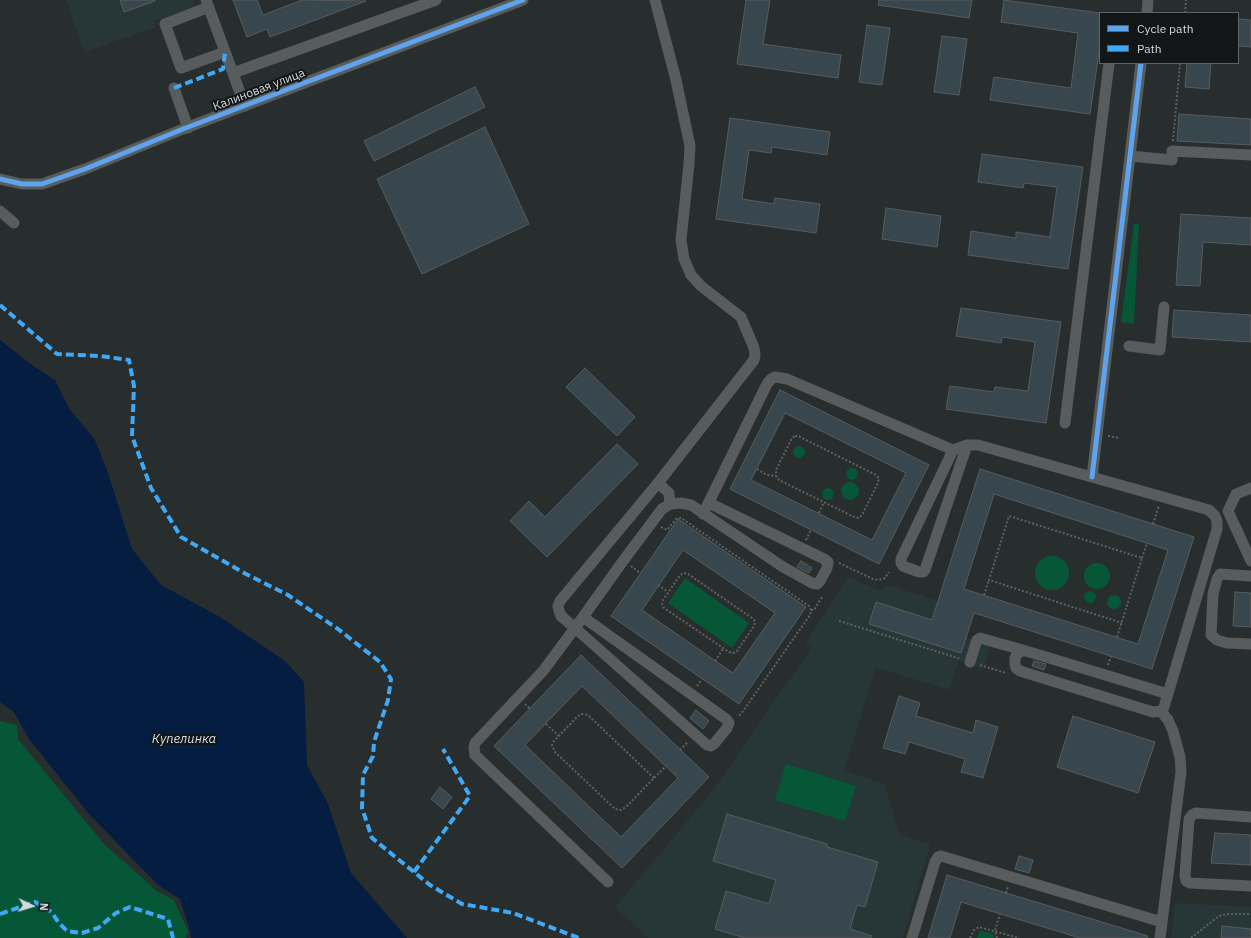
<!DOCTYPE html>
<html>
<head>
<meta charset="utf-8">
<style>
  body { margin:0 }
  #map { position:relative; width:1251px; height:938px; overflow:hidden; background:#282d2e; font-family:"IBM Plex Sans",sans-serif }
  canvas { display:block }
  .legend { position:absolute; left:1099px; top:12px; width:140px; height:52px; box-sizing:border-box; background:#121616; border:1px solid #5f6464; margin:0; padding:5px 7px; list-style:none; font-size:12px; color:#d3d9da }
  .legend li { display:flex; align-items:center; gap:8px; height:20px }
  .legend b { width:20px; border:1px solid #5f6464 }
  .north { position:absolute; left:12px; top:886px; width:40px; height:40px; -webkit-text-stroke:3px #121616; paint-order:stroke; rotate:94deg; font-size:11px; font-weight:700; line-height:16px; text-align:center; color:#d3d9da }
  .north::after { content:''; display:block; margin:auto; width:14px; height:18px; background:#d3d9da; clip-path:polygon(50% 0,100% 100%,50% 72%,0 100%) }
</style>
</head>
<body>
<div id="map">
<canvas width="1251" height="938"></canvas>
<ul class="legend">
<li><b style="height:5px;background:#60a3ed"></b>Cycle path</li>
<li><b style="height:5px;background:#3fa9f5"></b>Path</li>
</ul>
<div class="north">N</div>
</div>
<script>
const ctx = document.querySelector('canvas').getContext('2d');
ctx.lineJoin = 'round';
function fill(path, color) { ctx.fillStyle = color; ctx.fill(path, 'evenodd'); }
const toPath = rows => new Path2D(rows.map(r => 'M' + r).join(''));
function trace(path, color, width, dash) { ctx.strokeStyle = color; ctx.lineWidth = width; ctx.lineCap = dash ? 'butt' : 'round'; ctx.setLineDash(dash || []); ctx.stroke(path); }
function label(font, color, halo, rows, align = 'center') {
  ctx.font = font + ' "IBM Plex Sans",sans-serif'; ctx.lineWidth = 4; ctx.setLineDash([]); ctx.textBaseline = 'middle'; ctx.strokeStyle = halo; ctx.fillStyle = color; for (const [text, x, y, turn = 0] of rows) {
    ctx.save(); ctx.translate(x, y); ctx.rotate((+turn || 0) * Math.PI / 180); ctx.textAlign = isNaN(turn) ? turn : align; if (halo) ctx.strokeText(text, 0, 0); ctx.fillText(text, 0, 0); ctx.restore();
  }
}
fill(toPath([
  [66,0,193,0,195,7,154,21,156,27,84,52],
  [849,577,878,590,889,585,938,601,966,637,991,645,983,669,959,661,949,690,876,667,844,771,885,784,899,834,930,844,903,938,648,938,615,907,711,793,812,647,805,644],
  [1175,903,1251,907,1251,938,1171,938]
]), '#273738');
fill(toPath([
  [1134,224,1139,224,1134,324,1121,322],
  '793 452a6 6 0 1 1 12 0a6 6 0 1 1-12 0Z',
  '846 474a6 6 0 1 1 12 0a6 6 0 1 1-12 0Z',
  '841 491a9 9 0 1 1 18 0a9 9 0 1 1-18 0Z',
  '822 494a6 6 0 1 1 12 0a6 6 0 1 1-12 0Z',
  '1035 573a17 17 0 1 1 34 0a17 17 0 1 1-34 0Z',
  '1084 576a13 13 0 1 1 26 0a13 13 0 1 1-26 0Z',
  [685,578,749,623,732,648,668,603],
  '1084 597a6 6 0 1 1 12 0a6 6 0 1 1-12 0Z',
  '1107 602a7 7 0 1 1 14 0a7 7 0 1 1-14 0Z',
  [0,721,17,725,18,739,104,844,157,891,174,900,188,931,186,938,0,938],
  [786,764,856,786,845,821,775,800],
  [982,931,993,934,994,938,977,938,979,932]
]), '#065737');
fill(toPath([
  [0,340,32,365,55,380,70,410,94,438,107,470,132,549,161,585,220,617,285,661,304,682,307,765,328,804,351,873,407,938,191,938,190,931,180,899,158,885,89,814,29,739,14,712,0,702]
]), '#041d40');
const building = toPath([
  [120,0,155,0,155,1,124,12,120,0],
  [233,0,257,0,263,15,302,0,366,1,270,37,267,29,247,37,233,0],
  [746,0,770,0,763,44,841,55,838,78,737,64,746,0],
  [879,0,972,0,969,18,878,5,879,0],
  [1004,0,1100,13,1100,45,1090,114,990,100,994,77,1071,88,1078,33,1001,22,1004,0],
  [1238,19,1251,20,1251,47,1238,46,1238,19],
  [867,25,890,28,882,85,859,82,867,25],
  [942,36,967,39,959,95,934,92,942,36],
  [1187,63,1211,63,1209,89,1185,87,1187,63],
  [475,87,485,107,374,161,364,141,475,87],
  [1179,114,1251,119,1251,145,1177,141,1179,114],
  [730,118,830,132,827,155,772,147,771,153,749,150,742,199,774,204,775,198,820,204,816,233,716,219,730,118],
  [485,127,529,224,422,274,377,179,485,127],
  [982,154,1083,167,1068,269,968,255,971,231,1016,238,1016,232,1050,237,1057,187,1024,183,1023,188,978,182,982,154],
  [886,208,941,216,937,247,882,239,886,208],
  [1181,214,1251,218,1251,245,1203,242,1200,286,1176,285,1181,214],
  [961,308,1061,322,1046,423,946,409,950,386,994,392,995,387,1028,391,1035,342,1002,337,1001,343,956,336,961,308],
  [1174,310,1251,315,1251,342,1172,337,1174,310],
  [585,368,635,417,617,436,566,387,585,368],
  [780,390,929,465,879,564,730,489,780,390],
  [785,413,906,473,872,540,751,480,785,413],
  [617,444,638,464,547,557,510,521,529,501,545,517,617,444],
  [980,469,1194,537,1152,669,974,613,961,653,869,624,876,602,932,620,980,469],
  [994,494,1168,550,1138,644,964,589,994,494],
  [678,519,806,607,739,704,611,616,678,519],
  [683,550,775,613,733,673,642,610,683,550],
  [801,561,812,568,809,573,797,567,801,561],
  [1235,592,1251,593,1251,627,1233,626,1235,592],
  [581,655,709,777,622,868,494,746,581,655],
  [582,686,678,778,621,837,525,745,582,686],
  [1034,661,1046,664,1044,670,1032,666,1034,661],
  [899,696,920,703,916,716,973,733,976,720,998,727,983,778,961,772,965,759,909,742,905,754,883,748,899,696],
  [696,710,709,721,703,729,690,718,696,710],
  [1073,716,1155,742,1138,793,1057,767,1073,716],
  [440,787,452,797,443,809,431,799,440,787],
  [727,814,827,844,827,847,878,862,865,907,857,905,850,929,872,936,871,938,745,938,715,929,726,891,769,904,776,880,713,861,727,814],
  [1215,833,1251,835,1251,865,1211,863,1215,833],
  [1019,856,1033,860,1029,873,1015,869,1019,856],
  [947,875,1148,936,1147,938,1080,938,961,902,950,938,928,938,947,875],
  [1222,926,1251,929,1251,938,1221,938,1222,926]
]);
fill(building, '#37474d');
trace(building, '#585c5e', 1);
trace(toPath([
  [1185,13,1186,0],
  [1173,141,1180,63],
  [795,436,798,436,876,475,879,478,878,483,862,515,859,518,854,517,779,480,776,476,776,470,792,438,795,436],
  [1108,436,1120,438],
  [757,469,767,475,776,476],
  [819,513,824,502],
  [1153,524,1159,506],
  [661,527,667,530,676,519,681,518,809,606,811,610,810,615,741,714,738,716],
  [806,540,811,530],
  [1142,558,1147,543],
  [839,563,873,579,879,580,885,578,889,572],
  [631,566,640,573],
  [684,573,688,574,752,618,755,621,754,626,737,651,733,653,729,652,664,608,662,604,663,600,680,575,684,573],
  [658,585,668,592],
  [984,595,989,580],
  [811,610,814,610,822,597],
  [839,621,961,659],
  [1117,637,1142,558,1009,516,989,580,1122,623],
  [715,661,723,649],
  [980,665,1006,673],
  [1108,665,1111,656],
  [697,686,702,679],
  [525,704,530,709],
  [546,724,559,736],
  [680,750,688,742],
  [654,778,589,716,585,714,581,714,577,717,554,741,552,745,555,752,615,809,621,810,626,807,654,778,666,766],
  [1006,893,1008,886],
  [970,938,974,930,979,927,1019,938],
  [997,938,995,931,1000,914],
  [1191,938,1219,916,1228,914,1251,914]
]), '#5e6162', 2, [2, 2]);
trace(toPath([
  [206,0,245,106],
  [209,7,165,24,181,68,225,52],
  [1147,13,1148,0],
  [233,73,436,0],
  [174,88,188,128],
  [1130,156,1172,160,1172,151,1251,155],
  [0,179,22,184,42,184,85,169,183,129,523,0],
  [0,211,14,223],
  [1129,346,1160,350,1164,307],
  [1065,423,1109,63],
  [953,450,901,559,901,563,903,566,919,572,923,572,925,570,967,445],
  [1092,477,1141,63],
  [658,483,669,493,670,504],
  [1251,488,1236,494,1228,511,1251,561],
  [703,514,767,384,771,379,775,377,787,379,953,450,967,445,978,445,1209,510,1215,516,1217,521,1217,529,1164,707,1161,711,1153,712,1020,671,1016,668,1015,664,1015,658,1017,654,1022,651,1026,651,1168,694],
  [1251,576,1220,574,1217,579,1213,594,1211,635,1217,640,1227,643,1251,644],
  [583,617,726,719,729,723,727,728,714,744,711,746,707,745,575,628,583,617,623,561,662,509,670,504,681,503,691,505,783,567,812,583,817,584,820,581,827,568,828,562,824,559,709,503],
  [970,662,977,640,980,638,1026,651],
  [1251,817,1196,813,1192,815,1189,819,1185,876,1186,881,1190,883,1251,886],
  [608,882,475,755,474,747,475,743,543,671,575,628,561,616,559,611,558,606,560,601,658,483,754,360,755,355,754,348,741,317,701,286,691,275,684,259,681,240,689,164,690,146,676,80,655,0],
  [912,938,935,862,938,857,941,856,1162,922],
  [1160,938,1181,772,1180,757,1173,731,1168,720,1161,711]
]), '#585c5c', 11);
trace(toPath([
  [174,88,223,69,225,52],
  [0,305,57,354,100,356,129,360,134,386,132,436,151,488,181,537,246,574,288,595,338,629,380,662,391,679,388,700,374,742,373,756,363,775,362,808,372,838,430,885,462,904,513,913,579,938],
  [414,872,470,796,443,749],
  [0,914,35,902,45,907,52,913,59,923,67,931,82,933,98,928,116,913,130,907,168,919,173,938]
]), '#3fa9f5', 4, [8, 4]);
trace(toPath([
  [0,179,22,184,42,184,85,169,183,129,523,0],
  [1092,477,1141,63]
]), '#60a3ed', 5);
label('12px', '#d3d9da', '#121616', [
  ["Калиновая улица",259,90,-21]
]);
label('italic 13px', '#d2deef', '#121616', [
  ["Купелинка",184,739]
]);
</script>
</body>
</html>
